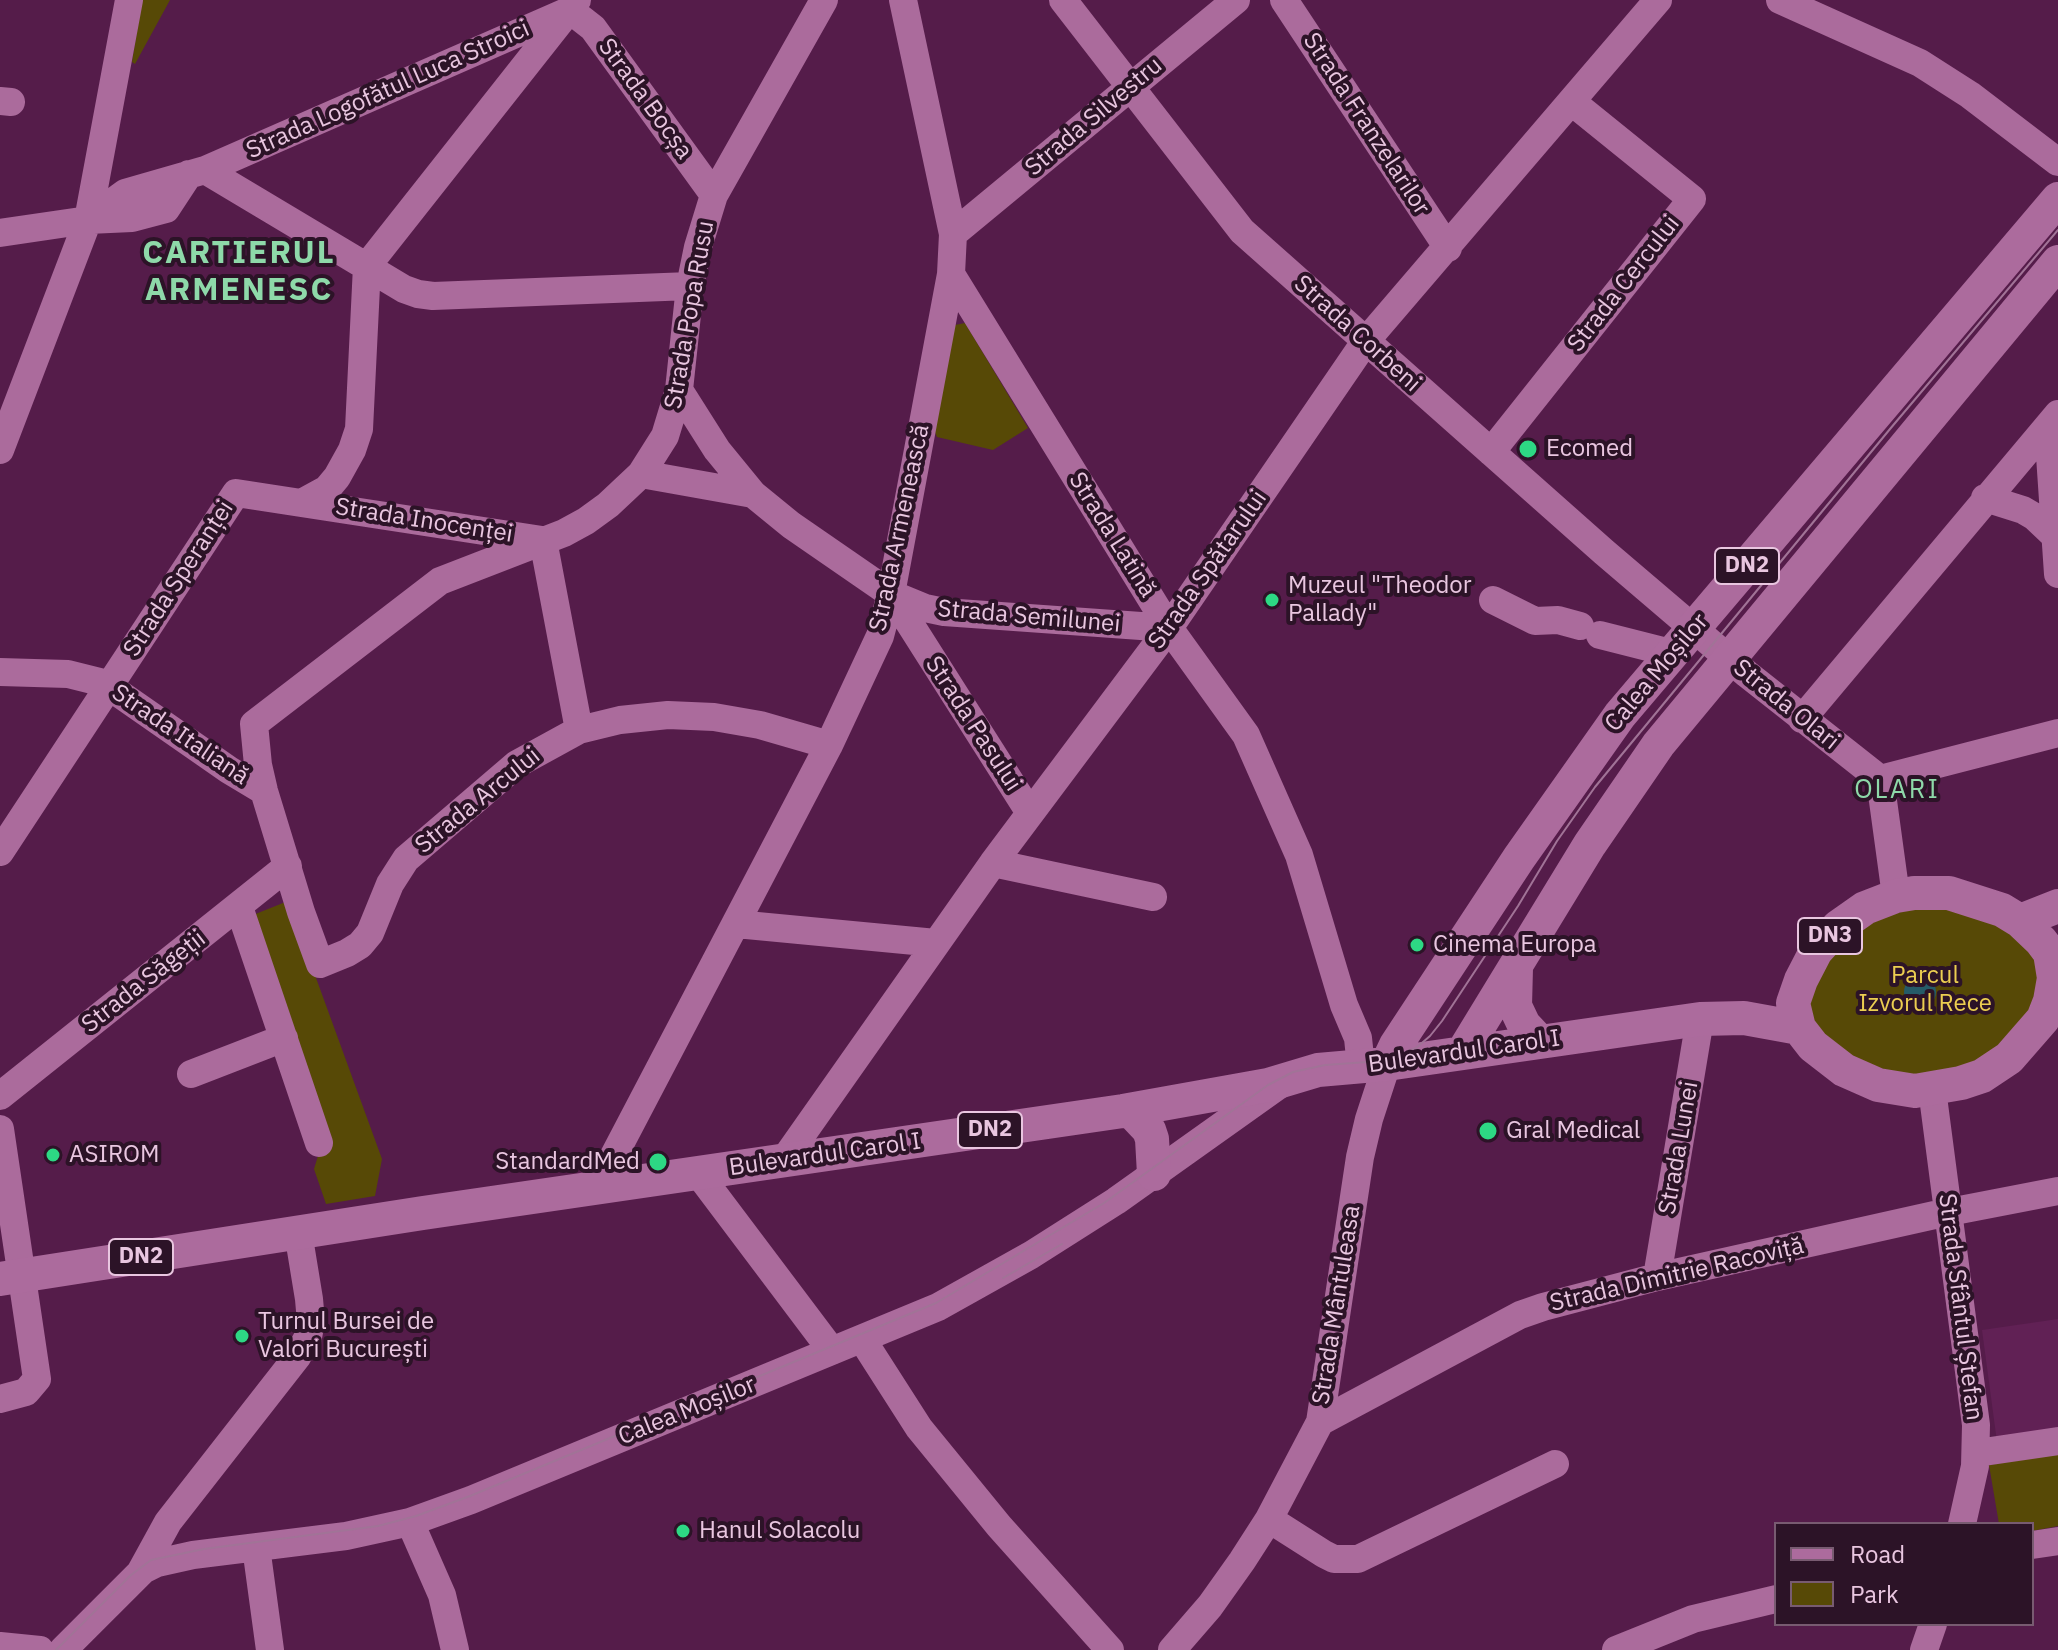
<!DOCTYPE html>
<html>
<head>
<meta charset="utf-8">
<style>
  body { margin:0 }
  #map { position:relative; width:2058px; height:1650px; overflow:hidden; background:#551c4a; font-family:"IBM Plex Sans",sans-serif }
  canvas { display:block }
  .legend { position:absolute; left:1774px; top:1522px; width:260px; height:104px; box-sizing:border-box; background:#2c1327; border:2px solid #785b71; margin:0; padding:10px 14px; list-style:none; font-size:24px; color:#e9c6e0 }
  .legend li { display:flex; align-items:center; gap:16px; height:40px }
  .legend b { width:40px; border:2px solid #785b71 }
</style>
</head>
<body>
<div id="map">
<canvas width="2058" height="1650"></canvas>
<ul class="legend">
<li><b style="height:10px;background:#ac6b9d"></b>Road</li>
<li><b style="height:22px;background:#574906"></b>Park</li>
</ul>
</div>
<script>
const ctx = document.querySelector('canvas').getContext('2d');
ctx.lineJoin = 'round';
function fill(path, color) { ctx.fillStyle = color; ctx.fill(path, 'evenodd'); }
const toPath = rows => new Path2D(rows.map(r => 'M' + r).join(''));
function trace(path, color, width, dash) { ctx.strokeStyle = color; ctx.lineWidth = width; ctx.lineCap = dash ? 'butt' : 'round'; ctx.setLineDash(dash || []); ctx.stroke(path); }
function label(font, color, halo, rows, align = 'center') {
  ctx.font = font + ' "IBM Plex Sans",sans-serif'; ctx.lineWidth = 8; ctx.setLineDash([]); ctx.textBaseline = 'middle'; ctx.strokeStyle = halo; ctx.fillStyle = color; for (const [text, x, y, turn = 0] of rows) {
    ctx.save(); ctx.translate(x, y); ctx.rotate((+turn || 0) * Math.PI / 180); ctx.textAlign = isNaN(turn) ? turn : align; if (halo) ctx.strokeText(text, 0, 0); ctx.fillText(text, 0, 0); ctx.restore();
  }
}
fill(toPath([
  [2058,1319,2058,1430,1997,1442,1982,1330]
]), '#612155');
fill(toPath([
  [142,0,170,0,135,64,132,62],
  [965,323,1028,428,993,450,937,437,933,428,955,325],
  [288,901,382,1159,375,1196,326,1204,314,1169,327,1126,253,915],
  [1933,903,2015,931,2044,970,2022,1030,1966,1069,1917,1076,1868,1066,1849,1055,1812,1025,1806,996,1820,965,1869,921],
  [2058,1454,2058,1526,2032,1531,2032,1524,1999,1524,1989,1465]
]), '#574906');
fill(toPath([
  '1904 992a16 16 0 1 1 32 0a16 16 0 1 1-32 0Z'
]), '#255b68');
trace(toPath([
  [824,0,714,195,698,247,690,286,679,390,665,436,641,474,608,505,586,521,564,533,440,581,254,724,258,765,264,791,301,912,320,964,347,953,360,945,370,933,390,884,406,859,517,764,579,730,620,720,668,715,714,717,760,725,829,745],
  [1063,0,1242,231,1604,552,1747,674,1880,779,1896,896],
  [1284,0,1448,248],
  [1780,0,1920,63,1970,95,2058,162],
  [570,10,593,28,714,195],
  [0,101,11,102],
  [205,170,404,289,418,294,433,296,690,286],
  [88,220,125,193,205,170,566,12],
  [0,233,88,220,132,218,166,209,189,174],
  [953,234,1236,0],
  [951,274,1169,628,1246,735,1299,855,1344,1005,1358,1038,1361,1067],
  [679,390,717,450,753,494,791,525,891,594,925,608,944,612,1169,628],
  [2048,426,2058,574],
  [0,450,88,220,129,0],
  [1491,452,1692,199,1572,102],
  [641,474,753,494],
  [1985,498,2023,510,2035,517,2054,535],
  [305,501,327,489,337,477,352,450,359,429,367,266,577,0],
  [543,540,579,730],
  [891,594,1030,813],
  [1493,600,1535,621,1558,620,1580,626],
  [1600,635,1671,653],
  [0,672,68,674,104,683,229,770,264,791],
  [1802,719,2058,414],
  [1880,779,2058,733],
  [0,852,236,493,542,540],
  [993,863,1153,897],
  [239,907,319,1143],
  [736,924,936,943],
  [191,1074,284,1038],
  [1932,1089,1976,1425,1975,1466,1962,1524],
  [0,1096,288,866],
  [0,1129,37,1379,26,1392,0,1399],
  [784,1160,993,863,1169,628,1365,342,1658,0],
  [698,1173,832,1351],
  [597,1188,829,745,880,636,891,594,951,274,953,234,903,0],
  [1657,1277,1700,1019],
  [862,1339,919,1428,999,1526,1110,1650],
  [1320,1422,1520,1315,1543,1307,1657,1277,1939,1214,2058,1191],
  [1977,1453,2058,1441],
  [1269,1519,1324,1554,1334,1559,1358,1559,1555,1464],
  [410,1522,442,1595,455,1650],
  [2032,1545,2058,1541],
  [256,1547,270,1650],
  [140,1573,168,1522,297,1357,308,1337,311,1322,309,1299,298,1232],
  [0,1646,40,1650],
  [63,1650,143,1570,157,1563,193,1555,346,1536,410,1522,471,1500,938,1307,1031,1255,1116,1201,1279,1085],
  [1172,1650,1210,1606,1242,1561,1269,1519,1320,1422,1360,1157,1369,1119,1387,1064],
  [1616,1650,1693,1619,1776,1599],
  [1924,1650,1933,1624]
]), '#ab6b9c', 28);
trace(toPath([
  [1914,893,1949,893,2002,910,2020,921,2041,941,2050,953,2054,978,2050,1001,2043,1019,2009,1058,1982,1076,1961,1083,1915,1091,1878,1085,1844,1070,1813,1046,1799,1028,1793,1003,1801,980,1816,951,1838,927,1865,908,1896,896,1914,893],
  [2020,921,2058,906],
  [1516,968,1515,1006,1524,1025,1539,1041],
  [1463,1052,1590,844,1658,745,2058,262],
  [1387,1064,1396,1045,1519,858,1620,715,2058,199],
  [1130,1110,1149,1130,1152,1139,1154,1174],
  [0,1279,423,1213,1123,1111,1268,1085,1318,1070,1387,1064,1700,1019,1744,1018,1799,1028]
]), '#ac6b9d', 34);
trace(toPath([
  [1003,1278,1062,1244],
  [56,1650,131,1575,151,1560,204,1549,378,1526,416,1516,470,1496,936,1303,1104,1203,1268,1085,1293,1072,1325,1065,1381,1061,1416,1048,1430,1036,1442,1021,1518,906,1557,841,1595,787,1890,429,2058,230]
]), '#a17397', 2);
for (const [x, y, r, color] of [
  [1528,449,10,"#2dd884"],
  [1272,600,8,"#2dd884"],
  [1417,945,8,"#2dd884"],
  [1488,1131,10,"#2dd884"],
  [53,1155,8,"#2dd884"],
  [658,1162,10,"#2dd884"],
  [242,1336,8,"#2dd884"],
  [683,1531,8,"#2dd884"]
]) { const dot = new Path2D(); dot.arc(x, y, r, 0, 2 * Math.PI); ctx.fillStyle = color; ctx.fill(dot); trace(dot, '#2c1327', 3); }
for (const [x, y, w] of [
  [1747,566,64],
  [1830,936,64],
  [990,1130,64],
  [141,1257,64]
]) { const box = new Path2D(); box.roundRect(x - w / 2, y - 18, w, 36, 6); ctx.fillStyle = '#2c1327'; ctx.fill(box); trace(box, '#e9c6e0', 2); }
label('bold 22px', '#e9c6e0', null, [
  ["DN2",1747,566],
  ["DN3",1830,936],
  ["DN2",990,1130],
  ["DN2",141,1257]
]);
label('24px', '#e9c6e0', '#2c1327', [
  ["Strada Logofătul Luca Stroici",388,90,-24],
  ["Strada Bocșa",645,99,54],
  ["Strada Silvestru",1094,117,-40],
  ["Strada Franzelarilor",1366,124,57],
  ["Strada Cercului",1624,284,-52],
  ["Strada Popa Rusu",690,315,-80],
  ["Strada Corbeni",1357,334,42],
  ["Strada Inocenței",424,521,9],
  ["Strada Armenească",900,528,-78],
  ["Strada Latină",1112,535,58],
  ["Strada Spătarului",1208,570,-55],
  ["Strada Speranței",179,579,-57],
  ["Strada Semilunei",1029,617,5],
  ["Calea Moșilor",1657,673,-50],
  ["Strada Olari",1786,705,39],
  ["Strada Pasului",973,724,57],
  ["Strada Italiană",180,735,34],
  ["Strada Arcului",478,801,-39],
  ["Strada Săgeții",144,982,-38],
  ["Bulevardul Carol I",1464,1052,-8],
  ["Strada Lunei",1679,1148,-80],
  ["Bulevardul Carol I",825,1155,-8],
  ["Strada Dimitrie Racoviță",1677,1275,-13],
  ["Strada Mântuleasa",1337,1305,-81],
  ["Strada Sfântul Ștefan",1960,1307,83],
  ["Calea Moșilor",687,1411,-22]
]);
label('24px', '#e9c6e0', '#2c1327', [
  ["Ecomed",1546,449],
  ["Muzeul \"Theodor",1288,586],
  ["Pallady\"",1288,614],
  ["Cinema Europa",1433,945],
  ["Gral Medical",1506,1131],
  ["ASIROM",69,1155],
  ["StandardMed",640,1162,"right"],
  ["Turnul Bursei de",258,1322],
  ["Valori București",258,1350],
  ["Hanul Solacolu",699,1531]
], 'left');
label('24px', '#ecce51', '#2c1327', [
  ["Parcul",1925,976],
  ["Izvorul Rece",1925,1004]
]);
ctx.letterSpacing = '2px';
label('26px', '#8ed9a9', '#2c1327', [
  ["OLARI",1897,790]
]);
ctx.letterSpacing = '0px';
ctx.letterSpacing = '2px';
label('bold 32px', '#8ed9a9', '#2c1327', [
  ["CARTIERUL",239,254],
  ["ARMENESC",239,291]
]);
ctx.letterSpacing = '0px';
</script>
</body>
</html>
